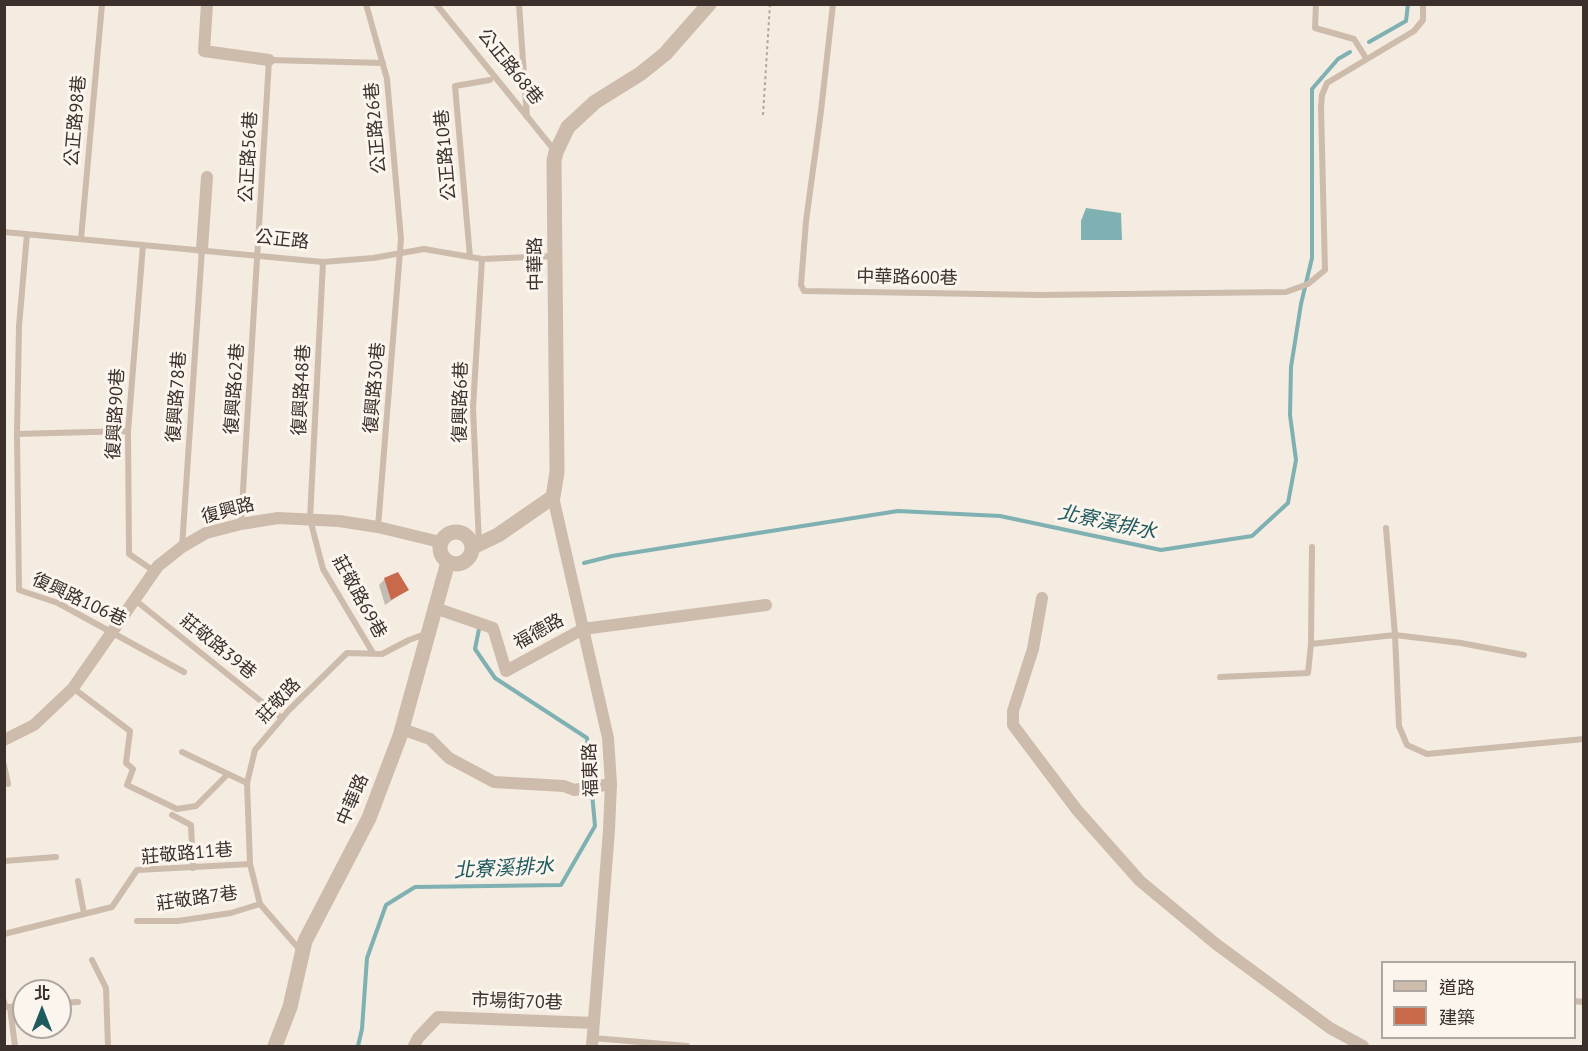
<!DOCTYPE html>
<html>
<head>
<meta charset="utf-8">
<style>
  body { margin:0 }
  #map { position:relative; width:1588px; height:1051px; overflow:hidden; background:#f4ebe1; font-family:"PT Sans","Noto Sans TC",sans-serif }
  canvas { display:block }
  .frame { position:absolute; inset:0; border:6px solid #3b302b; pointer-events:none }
  .legend { position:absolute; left:1381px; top:961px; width:195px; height:78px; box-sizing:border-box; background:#fbf5ee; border:2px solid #aea6a0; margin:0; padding:8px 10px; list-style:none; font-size:18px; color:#3b302b }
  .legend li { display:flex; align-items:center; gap:12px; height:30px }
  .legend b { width:30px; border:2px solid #aea6a0 }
  .north { position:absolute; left:12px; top:979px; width:60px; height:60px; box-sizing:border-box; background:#fbf5ee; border:2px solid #aea6a0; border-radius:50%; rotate:0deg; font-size:16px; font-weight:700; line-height:24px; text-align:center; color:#3b302b }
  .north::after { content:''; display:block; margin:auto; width:21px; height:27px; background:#1f5a5e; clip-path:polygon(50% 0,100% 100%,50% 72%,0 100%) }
</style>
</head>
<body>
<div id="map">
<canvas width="1588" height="1051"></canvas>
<div class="frame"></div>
<ul class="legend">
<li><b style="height:8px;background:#cdbbac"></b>道路</li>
<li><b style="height:16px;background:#c8694b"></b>建築</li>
</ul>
<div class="north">北</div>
</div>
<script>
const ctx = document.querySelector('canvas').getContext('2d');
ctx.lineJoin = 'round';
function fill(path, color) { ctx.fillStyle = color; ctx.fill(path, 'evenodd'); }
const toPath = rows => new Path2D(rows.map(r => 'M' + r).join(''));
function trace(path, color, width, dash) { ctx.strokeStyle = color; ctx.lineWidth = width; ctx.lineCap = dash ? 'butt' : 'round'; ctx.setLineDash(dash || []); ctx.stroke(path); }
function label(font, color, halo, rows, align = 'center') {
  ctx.font = font + ' "PT Sans","Noto Sans TC",sans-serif'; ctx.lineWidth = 6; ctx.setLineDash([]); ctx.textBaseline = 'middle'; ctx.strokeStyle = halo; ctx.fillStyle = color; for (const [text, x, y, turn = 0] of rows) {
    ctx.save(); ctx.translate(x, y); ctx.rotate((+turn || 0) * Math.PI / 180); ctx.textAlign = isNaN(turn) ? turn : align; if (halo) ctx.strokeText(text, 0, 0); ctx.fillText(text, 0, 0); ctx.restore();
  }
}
fill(toPath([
  [1086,208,1121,213,1122,240,1081,240,1081,221]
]), '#7fb0b2');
fill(toPath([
  [385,579,408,589,385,605,379,585]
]), '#0003');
trace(toPath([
  [1369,42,1406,21,1408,4],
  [584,563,612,556,898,511,1000,516,1161,550,1252,536,1288,503,1296,460,1290,415,1291,367,1301,304,1312,258,1312,89,1338,59,1350,52],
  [358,1046,362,1029,367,958,386,905,415,887,561,885,595,826,587,738,495,678,475,649,479,629]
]), '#7fb0b2', 4);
fill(toPath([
  [398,572,409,590,391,600,384,578]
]), '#c8694b');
trace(toPath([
  [763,115,770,4]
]), '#b9a596', 2, [3, 3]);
trace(toPath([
  [366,4,387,79,401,239,378,527],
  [436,4,555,151],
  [519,4,527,117],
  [833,4,821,111,806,221,801,285,804,291,1040,295,1286,292,1308,284,1325,270,1321,108,1322,95,1327,83,1414,31,1423,20,1423,4],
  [1316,4,1315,28,1354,39,1366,58],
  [4,232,323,262,373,258,424,249,482,259,556,256],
  [27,234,19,326,17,434,19,590,58,603,184,672],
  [81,239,102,4],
  [143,245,128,431,129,554,154,571],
  [470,257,455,86,490,80],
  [323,262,310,519,323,569,373,653],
  [17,434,128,431],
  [241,524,269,60,383,63],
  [1386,528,1395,635,1399,726,1407,745,1427,754,1584,739],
  [479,544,473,408,482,259],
  [182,547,202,249],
  [135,600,282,718],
  [1311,644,1312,547],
  [1220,677,1308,673,1311,644,1395,635,1461,643,1524,655],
  [73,688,130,731,126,763,133,769,127,785,177,809,196,806,228,774],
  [182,752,247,783],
  [4,765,8,784],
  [172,815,191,825,193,868],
  [4,861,56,857],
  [78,881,84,914],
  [137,921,178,921,231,913,260,904],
  [4,934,112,907,137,870,250,864],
  [300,950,260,904,250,864,247,783,255,750,289,710,347,653,382,654,409,640,425,634],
  [92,960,106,988,108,1046],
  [4,1001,5,1007,24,1006],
  [1574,1001,1584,1002],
  [60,1003,78,1002],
  [10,1007,15,1046],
  [593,1038,687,1046]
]), '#cdbbac', 6);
trace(toPath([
  [207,4,204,51,269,60],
  [202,249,207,177],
  [553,497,608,738,611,784,609,830,592,1046],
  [1042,598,1033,649,1013,711,1013,725,1077,810,1140,881,1216,944,1330,1028,1363,1046],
  [435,608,493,628,506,671,583,629,766,605],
  [402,729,430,739,449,758,494,782,564,786,574,790,611,784],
  [4,740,34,725,73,688,158,566,182,547,206,533,241,524,278,518,339,521,378,527,440,542],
  [414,1046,418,1038,438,1017,594,1023]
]), '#cdbbac', 12);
trace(toPath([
  '440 548a16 16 0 1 1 32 0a16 16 0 1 1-32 0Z',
  [473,547,498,535,553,497,557,472,554,161,556,152,568,127,595,102,640,74,665,54,709,4],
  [275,1046,290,1007,305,941,369,818,400,736,448,562]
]), '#cdbbac', 15);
label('18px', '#3b302b', '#fbf5ee', [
  ["公正路68巷",510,67,51],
  ["公正路98巷",76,121,-85],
  ["公正路26巷",376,128,-95],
  ["公正路10巷",446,155,-95],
  ["公正路56巷",249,157,-87],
  ["公正路",282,240,6],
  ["中華路",536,264,-91],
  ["中華路600巷",907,278,1],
  ["復興路30巷",375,388,-85],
  ["復興路62巷",235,389,-86],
  ["復興路48巷",302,390,-87],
  ["復興路78巷",177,397,-86],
  ["復興路6巷",461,402,-89],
  ["復興路90巷",116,414,-87],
  ["復興路",228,511,-15],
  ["莊敬路69巷",359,597,61],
  ["復興路106巷",79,600,25],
  ["福德路",539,632,-29],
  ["莊敬路39巷",218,647,39],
  ["莊敬路",279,701,-47],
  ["福東路",591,770,-92],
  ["中華路",353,800,-67],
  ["莊敬路11巷",187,854,-5],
  ["莊敬路7巷",197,899,-8],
  ["市場街70巷",517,1002,2]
]);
label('italic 20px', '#1f5a5e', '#fbf5ee', [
  ["北寮溪排水",1107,523,12],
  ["北寮溪排水",504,869,-3]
]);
</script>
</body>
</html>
